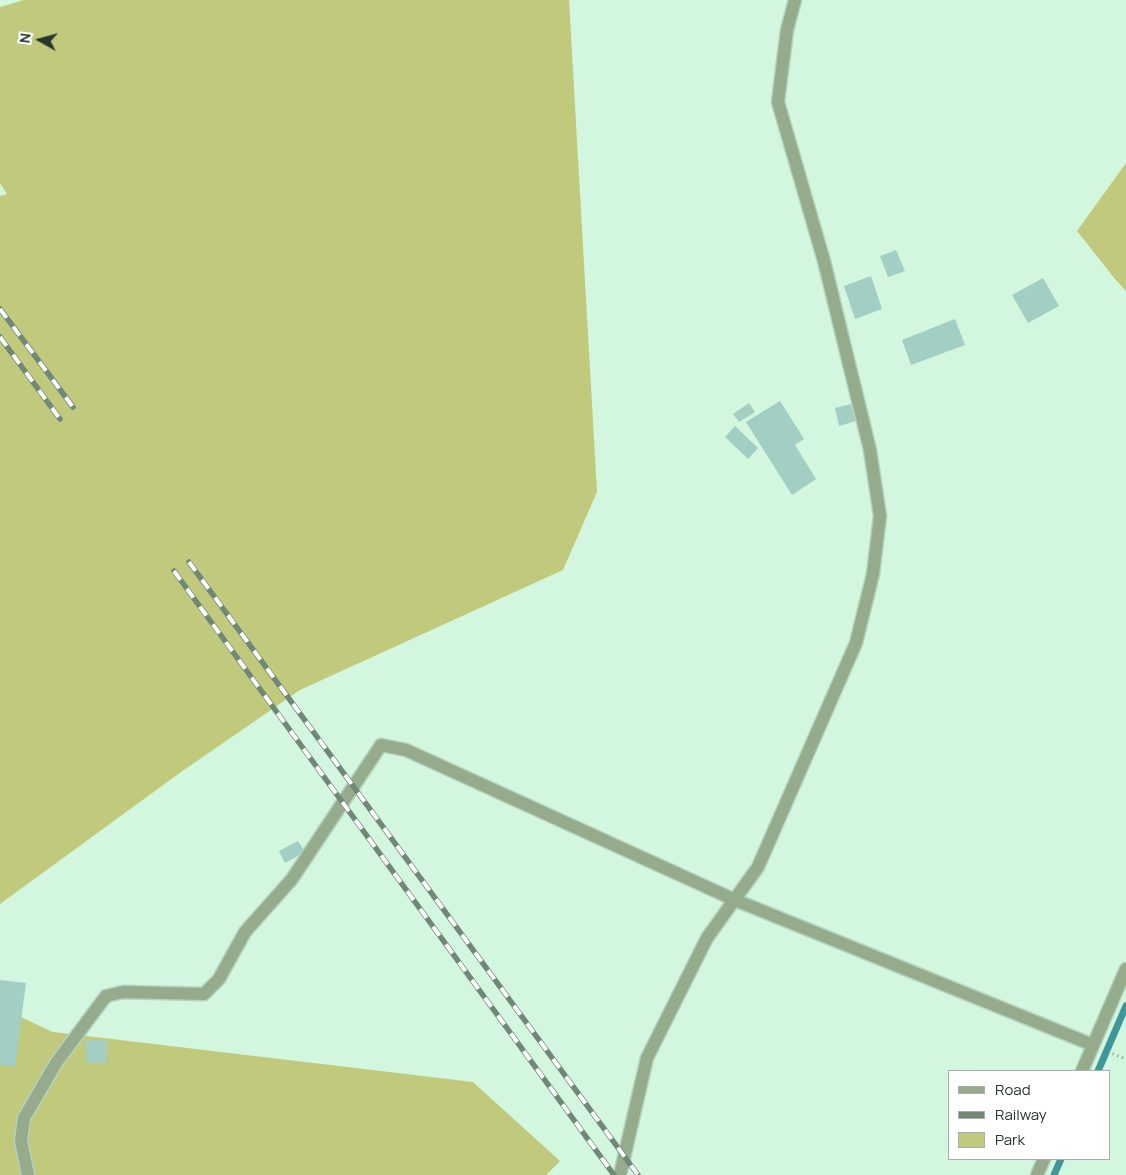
<!DOCTYPE html>
<html>
<head>
<meta charset="utf-8">
<style>
  body { margin:0 }
  #map { position:relative; width:1126px; height:1175px; overflow:hidden; background:#d2f6de; font-family:Manrope,sans-serif }
  canvas { display:block }
  .legend { position:absolute; left:948px; top:1070px; width:162px; height:90px; box-sizing:border-box; background:#fff; border:1px solid #a9aeab; margin:0; padding:6px 9px; list-style:none; font-size:15px; color:#27352d }
  .legend li { display:flex; align-items:center; gap:10px; height:25px }
  .legend b { width:25px; border:1px solid #a9aeab }
  .north { position:absolute; left:15px; top:15px; width:50px; height:50px; -webkit-text-stroke:4px #fff; paint-order:stroke; rotate:277deg; font-size:14px; font-weight:700; line-height:20px; text-align:center; color:#27352d }
  .north::after { content:''; display:block; margin:auto; width:18px; height:22px; background:#27352d; clip-path:polygon(50% 0,100% 100%,50% 72%,0 100%) }
</style>
</head>
<body>
<div id="map">
<canvas width="1126" height="1175"></canvas>
<ul class="legend">
<li><b style="height:6px;background:#96aa8c"></b>Road</li>
<li><b style="height:6px;background:#718879"></b>Railway</li>
<li><b style="height:14px;background:#c1c97d"></b>Park</li>
</ul>
<div class="north">N</div>
</div>
<script>
const ctx = document.querySelector('canvas').getContext('2d');
ctx.lineJoin = 'round';
function fill(path, color) { ctx.fillStyle = color; ctx.fill(path, 'evenodd'); }
const toPath = rows => new Path2D(rows.map(r => 'M' + r).join(''));
function trace(path, color, width, dash) { ctx.strokeStyle = color; ctx.lineWidth = width; ctx.lineCap = dash ? 'butt' : 'round'; ctx.setLineDash(dash || []); ctx.stroke(path); }
fill(toPath([
  [24,0,569,0,597,492,563,570,300,690,181,772,0,904,0,196,7,194,0,183,0,7],
  [1126,163,1126,291,1115,279,1077,231],
  [0,1001,14,1014,53,1032,473,1082,560,1161,546,1175,0,1175]
]), '#c1c97d');
trace(toPath([
  [1098,1071,1126,1006],
  [1054,1175,1061,1159]
]), '#40979a', 7);
fill(toPath([
  [896,250,905,271,888,277,880,256],
  [871,276,882,309,855,319,844,286],
  [1043,278,1059,306,1028,323,1012,295],
  [955,319,965,345,911,365,902,340],
  [780,401,804,439,795,445,816,479,792,495,746,422],
  [749,403,755,412,739,422,733,414],
  [851,404,856,421,839,426,835,408],
  [735,426,758,448,748,459,725,437],
  [298,841,305,852,285,863,279,851],
  [0,980,26,983,15,1067,0,1065],
  [86,1040,107,1040,107,1063,86,1063]
]), '#a2cec4');
const minor = toPath([
  [1082,1071,1126,969],
  [28,1175,21,1141,24,1118,56,1063,106,996,123,992,204,994,219,979,245,932,292,879,381,745,406,750,735,900,1093,1045],
  [620,1175,647,1058,707,938,758,867,856,643,873,574,880,516,870,450,824,261,778,102,787,30,795,0],
  [1037,1175,1044,1159]
]);
trace(minor, '#b3d3be', 15);
trace(toPath([
  [1108,1052,1126,1059]
]), '#7a9383', 3, [1, 4]);
trace(minor, '#96aa8c', 12);
const rail = toPath([
  [0,309,73,407],
  [0,337,60,419],
  [189,562,638,1175],
  [174,571,614,1175]
]);
trace(rail, '#718879', 5.5);
trace(rail, '#fff', 4, [11]);
</script>
</body>
</html>
